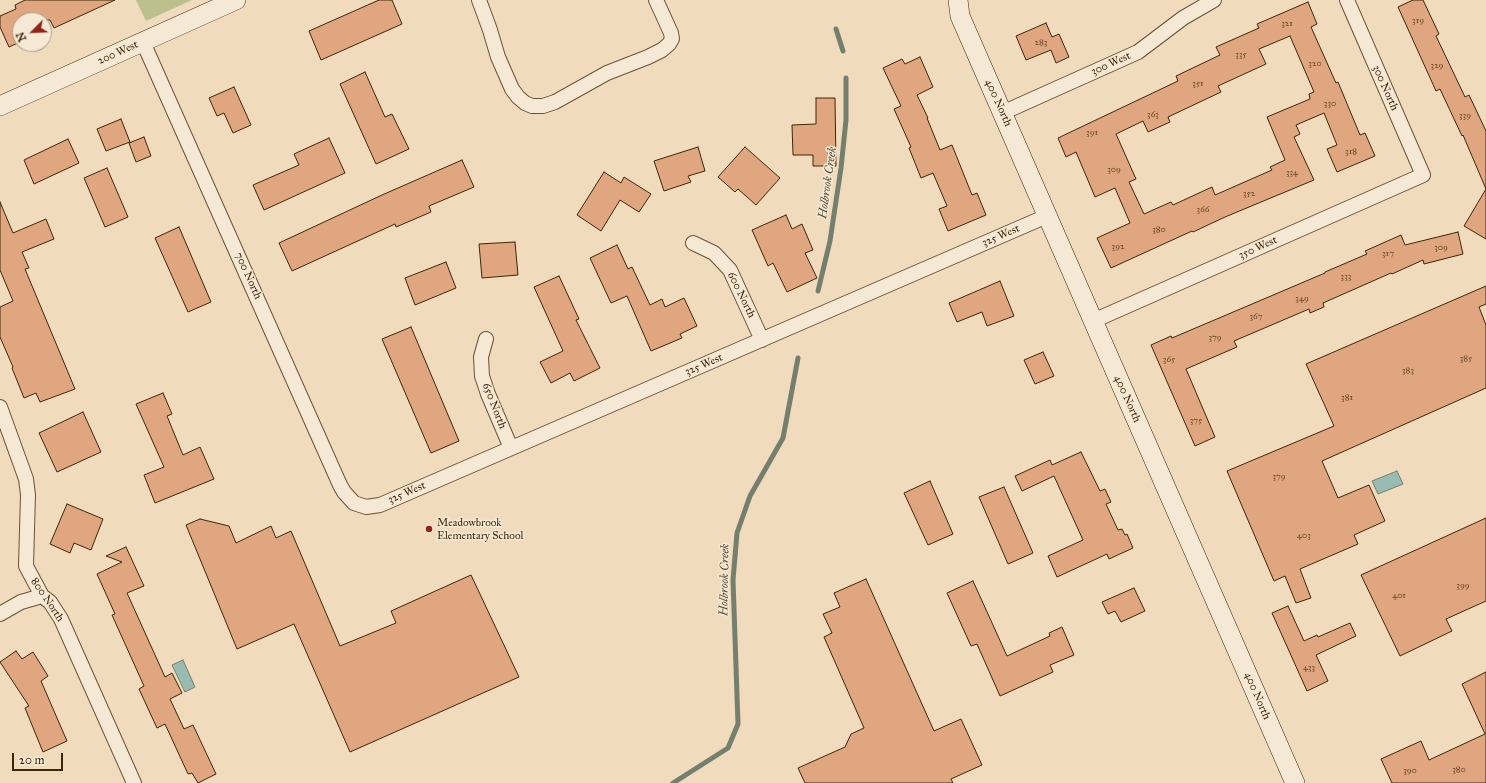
<!DOCTYPE html>
<html>
<head>
<meta charset="utf-8">
<style>
  body { margin:0 }
  #map { position:relative; width:1486px; height:783px; overflow:hidden; background:#f0dbbd; font-family:"IM FELL Great Primer",serif }
  canvas { display:block }
  .north { position:absolute; left:12px; top:12px; width:40px; height:40px; box-sizing:border-box; background:#f5e8d4; border:1px solid #ac9a82; border-radius:50%; rotate:246deg; font-size:11px; font-weight:700; line-height:16px; text-align:center; color:#3e2607 }
  .north::after { content:''; display:block; margin:auto; width:14px; height:18px; background:#8f2418; clip-path:polygon(50% 0,100% 100%,50% 72%,0 100%) }
  .scale { position:absolute; left:12px; top:753px; width:51px; height:18px; box-sizing:border-box; border:2px solid #3e2607; border-top:0; padding-left:5px; font-size:12px; line-height:14px; white-space:nowrap; color:#3e2607; -webkit-text-stroke:3px #f5e8d4; paint-order:stroke }
</style>
</head>
<body>
<div id="map">
<canvas width="1486" height="783"></canvas>
<div class="north">N</div>
<div class="scale">20 m</div>
</div>
<script>
const ctx = document.querySelector('canvas').getContext('2d');
ctx.lineJoin = 'round';
function fill(path, color) { ctx.fillStyle = color; ctx.fill(path, 'evenodd'); }
const toPath = rows => new Path2D(rows.map(r => 'M' + r).join(''));
function trace(path, color, width, dash) { ctx.strokeStyle = color; ctx.lineWidth = width; ctx.lineCap = dash ? 'butt' : 'round'; ctx.setLineDash(dash || []); ctx.stroke(path); }
function label(font, color, halo, rows, align = 'center') {
  ctx.font = font + ' "IM FELL Great Primer",serif'; ctx.lineWidth = 3; ctx.setLineDash([]); ctx.textBaseline = 'middle'; ctx.strokeStyle = halo; ctx.fillStyle = color; for (const [text, x, y, turn = 0] of rows) {
    ctx.save(); ctx.translate(x, y); ctx.rotate((+turn || 0) * Math.PI / 180); ctx.textAlign = isNaN(turn) ? turn : align; if (halo) ctx.strokeText(text, 0, 0); ctx.fillText(text, 0, 0); ctx.restore();
  }
}
fill(toPath([
  [136,0,192,0,146,21]
]), '#bcc08f');
const water = toPath([
  [1397,471,1403,484,1378,494,1372,481,1397,471],
  [183,660,195,687,185,692,172,665,183,660]
]);
fill(water, '#9abbb1');
trace(water, '#757f6d', 1);
trace(toPath([
  [836,29,843,51],
  [818,291,830,241,841,168,846,120,846,78],
  [673,783,728,748,738,724,733,580,737,533,750,496,783,438,798,358]
]), '#757f6d', 5);
const building = toPath([
  [25,0,115,0,54,28,50,20,20,20,20,42,9,47,0,27,0,16,16,9,15,5,25,0],
  [379,0,392,0,402,24,321,60,309,31,379,0],
  [1413,0,1423,0,1439,34,1436,36,1465,97,1469,95,1486,131,1486,189,1463,135,1462,136,1440,89,1436,91,1398,7,1413,0],
  [1308,2,1317,24,1311,27,1336,83,1338,82,1360,135,1365,133,1375,156,1337,172,1327,149,1337,145,1324,113,1296,125,1300,134,1294,137,1314,180,1225,217,1193,232,1192,231,1111,268,1097,238,1130,223,1115,188,1095,197,1076,152,1066,157,1058,138,1178,81,1176,76,1220,55,1216,47,1259,28,1257,24,1308,2],
  [1290,36,1314,92,1309,94,1310,99,1267,117,1285,160,1270,167,1272,170,1215,195,1212,187,1173,205,1171,202,1144,214,1129,182,1136,179,1116,134,1143,121,1148,132,1170,122,1168,117,1221,92,1218,86,1266,64,1259,49,1290,36],
  [1046,23,1052,37,1059,34,1069,57,1056,63,1051,50,1026,60,1016,36,1046,23],
  [920,57,933,87,917,95,928,118,927,118,940,150,952,145,972,195,977,193,986,215,948,231,939,209,947,206,933,173,921,178,909,148,911,147,894,109,901,106,883,68,902,59,905,64,920,57],
  [365,72,385,117,392,114,409,149,376,164,340,84,365,72],
  [234,87,251,125,233,133,224,113,217,116,209,98,234,87],
  [816,98,835,98,836,166,813,166,813,155,793,155,792,125,816,124,816,98],
  [121,119,130,142,106,151,97,129,121,119],
  [144,137,151,156,136,162,129,143,144,137],
  [329,138,345,173,264,210,253,185,299,165,294,154,329,138],
  [68,139,79,163,34,184,24,160,68,139],
  [698,147,705,171,688,176,691,182,664,191,654,161,698,147],
  [745,147,780,178,756,205,738,189,735,192,718,177,745,147],
  [462,160,474,187,429,206,431,212,396,227,395,224,292,271,279,243,382,195,462,160],
  [107,168,128,217,105,227,84,178,107,168],
  [604,172,621,183,624,177,651,194,639,212,620,200,601,231,577,215,604,172],
  [1486,189,1486,239,1464,226,1486,189],
  [0,202,13,233,46,219,54,239,22,252,29,268,25,269,75,389,40,402,36,393,24,398,12,368,13,367,0,337,0,307,13,301,0,270,0,202],
  [786,215,792,229,802,224,813,250,805,253,817,278,787,292,773,263,768,266,752,230,786,215],
  [179,227,211,302,188,312,155,238,179,227],
  [1458,232,1463,254,1424,264,1423,260,1392,274,1391,273,1323,303,1324,307,1310,313,1309,309,1234,341,1237,347,1186,369,1215,437,1195,446,1151,345,1171,336,1172,338,1325,273,1325,272,1367,254,1365,251,1401,235,1405,245,1458,232],
  [515,242,518,275,482,278,479,244,515,242],
  [617,245,628,269,632,267,650,305,662,299,665,307,684,298,697,326,680,334,682,338,651,351,627,296,611,303,590,258,617,245],
  [446,262,456,288,415,305,405,278,446,262],
  [559,276,579,319,576,320,600,368,574,381,570,373,551,383,540,362,563,351,534,287,559,276],
  [1000,281,1014,316,987,326,982,312,957,322,949,303,1000,281],
  [1486,286,1486,304,1479,307,1486,325,1486,388,1322,461,1338,498,1369,485,1385,521,1354,535,1358,544,1300,569,1311,598,1296,603,1285,576,1274,581,1227,471,1334,426,1306,364,1486,286],
  [411,327,459,441,431,453,382,339,411,327],
  [1043,352,1054,376,1035,384,1024,360,1043,352],
  [163,393,172,414,167,416,183,455,200,447,214,479,155,503,144,475,164,467,136,404,163,393],
  [83,412,101,452,57,472,39,433,83,412],
  [1081,452,1100,491,1105,489,1111,502,1106,504,1118,530,1122,529,1125,535,1127,534,1133,548,1109,559,1107,554,1057,577,1048,556,1083,540,1054,476,1022,491,1015,476,1050,460,1052,465,1081,452],
  [930,481,953,534,928,545,904,493,930,481],
  [1004,487,1033,553,1008,564,979,497,1004,487],
  [67,504,103,519,91,550,74,543,70,553,50,544,67,504],
  [1486,518,1486,601,1446,619,1452,631,1400,656,1361,575,1486,518],
  [200,519,229,526,236,543,271,526,276,538,291,531,340,646,396,623,391,611,471,575,519,677,350,752,294,624,237,649,186,525,200,519],
  [126,547,144,586,127,593,165,677,172,673,182,693,170,699,184,729,193,725,216,774,198,783,192,773,188,774,165,724,157,728,139,689,144,686,112,615,115,614,97,574,122,562,106,556,126,547],
  [866,579,934,731,961,719,982,765,951,779,953,783,805,783,798,768,845,747,851,734,864,728,824,637,832,633,823,614,840,607,834,593,866,579],
  [973,581,1007,656,1050,636,1049,633,1062,627,1074,655,1050,665,1053,672,1000,696,977,644,971,646,947,593,973,581],
  [1134,588,1145,611,1121,622,1115,611,1108,614,1102,602,1134,588],
  [1288,606,1304,641,1317,635,1318,637,1350,623,1356,636,1316,655,1328,681,1307,691,1272,613,1288,606],
  [16,651,22,659,33,652,48,676,41,681,67,741,43,752,25,708,29,706,0,662,16,651],
  [1486,672,1486,783,1392,783,1381,759,1421,741,1429,760,1485,734,1462,684,1486,672]
]);
fill(building, '#dfa67f');
trace(building, '#3e2607', 1);
const minor = toPath([
  [479,0,490,30,498,57,512,89,518,97,525,103,532,106,543,106,555,102,607,73,648,57,662,50,669,44,672,39,671,33,656,0],
  [143,42,340,485,344,492,354,503,366,507,380,505,1047,216],
  [1002,113,1138,52,1183,18,1214,0],
  [693,243,714,253,730,270,762,340],
  [1093,321,1423,175,1347,0],
  [486,339,481,357,482,376,488,394,511,448],
  [0,407,26,479,28,495,26,566,42,596,50,602,61,619,134,783],
  [0,614,21,602,42,596]
]);
const secondary = toPath([
  [958,0,960,16,1295,783],
  [0,106,236,0]
]);
trace(minor, '#6a5334', 16);
trace(secondary, '#3e2607', 20);
trace(minor, '#f5e8d4', 14);
trace(secondary, '#f5e8d4', 19);
for (const [x, y, r, color] of [
  [429,529,4,"#8f2418"]
]) { const dot = new Path2D(); dot.arc(x, y, r, 0, 2 * Math.PI); ctx.fillStyle = color; ctx.fill(dot); trace(dot, '#f5e8d4', 1.5); }
label('9px', '#664625', null, [
  ["319",1418,21],
  ["321",1287,24],
  ["283",1041,43],
  ["335",1241,55],
  ["320",1315,64],
  ["329",1437,66],
  ["351",1198,84],
  ["330",1330,104],
  ["363",1153,115],
  ["339",1465,116],
  ["391",1092,133],
  ["318",1351,152],
  ["309",1114,170],
  ["334",1292,173],
  ["352",1249,194],
  ["366",1203,210],
  ["380",1159,230],
  ["392",1118,247],
  ["309",1441,248],
  ["317",1388,254],
  ["333",1346,277],
  ["349",1302,299],
  ["367",1256,317],
  ["379",1215,338],
  ["385",1466,359],
  ["365",1169,360],
  ["383",1408,371],
  ["381",1347,398],
  ["375",1196,421],
  ["379",1279,477],
  ["403",1304,536],
  ["399",1463,586],
  ["401",1399,596],
  ["433",1309,668],
  ["380",1459,770],
  ["390",1410,771]
]);
label('11px', '#3e2607', '#f5e8d4', [
  ["200 West",118,53,-24],
  ["300 West",1111,64,-24],
  ["300 North",1385,88,66],
  ["400 North",998,103,66],
  ["325 West",1001,236,-23],
  ["350 West",1258,248,-24],
  ["700 North",248,276,66],
  ["600 North",741,295,64],
  ["325 West",704,365,-23],
  ["400 North",1127,399,66],
  ["650 North",494,406,69],
  ["325 West",407,493,-23],
  ["800 North",47,600,56],
  ["400 North",1257,696,67]
]);
label('11px', '#3e2607', '#f5e8d4', [
  ["Meadowbrook",437,523],
  ["Elementary School",437,536]
], 'left');
label('italic 12px', '#554b32', '#f5e8d4', [
  ["Holbrook Creek",828,183,-82],
  ["Holbrook Creek",725,580,-89]
]);
</script>
</body>
</html>
